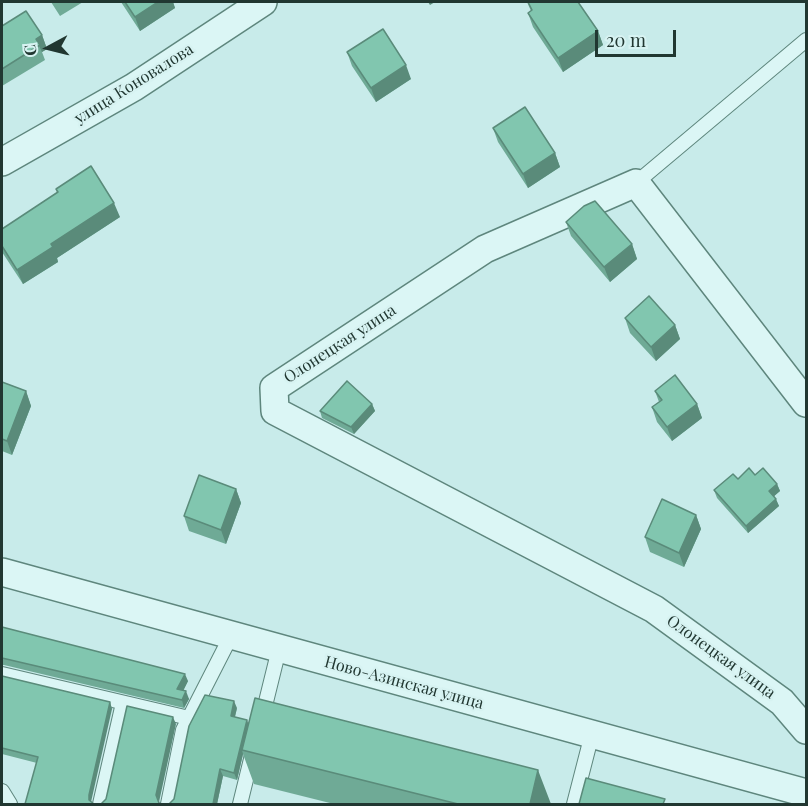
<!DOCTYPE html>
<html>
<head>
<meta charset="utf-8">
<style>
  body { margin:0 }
  #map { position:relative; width:808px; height:806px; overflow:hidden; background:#c8ebea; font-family:"Playfair Display",serif }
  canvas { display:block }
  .frame { position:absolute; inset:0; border:3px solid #213731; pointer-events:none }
  .north { position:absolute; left:18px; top:18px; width:60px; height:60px; -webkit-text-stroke:4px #d7f3f2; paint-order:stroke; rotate:263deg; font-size:16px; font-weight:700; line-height:24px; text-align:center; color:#213731 }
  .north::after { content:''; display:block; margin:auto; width:21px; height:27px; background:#213731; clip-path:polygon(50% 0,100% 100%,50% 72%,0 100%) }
  .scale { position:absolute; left:595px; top:30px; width:81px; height:27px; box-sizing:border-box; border:3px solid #213731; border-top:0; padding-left:8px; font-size:18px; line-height:21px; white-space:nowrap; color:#213731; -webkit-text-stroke:4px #d7f3f2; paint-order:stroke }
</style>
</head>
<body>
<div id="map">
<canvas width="808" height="806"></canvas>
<div class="frame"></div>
<div class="north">С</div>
<div class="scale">20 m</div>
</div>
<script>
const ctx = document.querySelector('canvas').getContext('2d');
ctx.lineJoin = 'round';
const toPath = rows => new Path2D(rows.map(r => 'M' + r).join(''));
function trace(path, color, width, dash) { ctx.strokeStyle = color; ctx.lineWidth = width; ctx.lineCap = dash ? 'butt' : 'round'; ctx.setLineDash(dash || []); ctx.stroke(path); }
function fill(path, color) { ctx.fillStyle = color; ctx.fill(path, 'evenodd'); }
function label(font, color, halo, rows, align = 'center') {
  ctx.font = font + ' "Playfair Display",serif'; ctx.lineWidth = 5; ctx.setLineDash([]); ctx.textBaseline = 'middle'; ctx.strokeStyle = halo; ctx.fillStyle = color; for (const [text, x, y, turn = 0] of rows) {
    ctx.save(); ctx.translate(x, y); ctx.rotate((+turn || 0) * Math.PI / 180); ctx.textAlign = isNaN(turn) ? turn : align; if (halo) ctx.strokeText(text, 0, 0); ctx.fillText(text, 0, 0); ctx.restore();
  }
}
const service = toPath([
  [636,183,806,40],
  [2,674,189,718],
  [262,718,279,649],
  [2,791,10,804],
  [100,804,123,703],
  [168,804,183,730,231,636],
  [240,804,253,751],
  [574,804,592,734]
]);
const minor = toPath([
  [2,162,134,87,263,2],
  [806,403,636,183,485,249,274,388,275,411,654,609,782,702,806,730],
  [2,572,806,793]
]);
trace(service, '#5e867d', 16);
trace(minor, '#5e867d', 30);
trace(service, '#dbf6f5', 14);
trace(minor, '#dbf6f5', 27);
fill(toPath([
  [51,2,83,2,60,16],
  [121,2,173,2,175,8,140,31],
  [527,2,578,2,598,31,603,45,563,72,533,27,528,13,531,11],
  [2,26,42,35,47,49,42,52,45,60,2,86],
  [347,52,411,79,376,102,352,66],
  [493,128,555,153,560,167,528,188,498,142],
  [56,189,120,217,57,258,58,262,23,284,2,252,2,229,57,193],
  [566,222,632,244,637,259,610,282,571,236],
  [625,318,675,325,680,339,656,361,630,333],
  [2,382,26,391,31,406,12,455,2,451],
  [655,391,697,404,702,418,672,441,657,422,652,407,659,402],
  [372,404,375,411,354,434,322,418,320,411],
  [755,475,777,484,780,491,774,496,779,506,748,533,717,498,714,490,738,479],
  [236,489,241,503,226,544,189,531,184,516],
  [696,515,701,529,684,567,650,552,645,537],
  [2,627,188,681,183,691,189,699,184,708,4,665,2,665],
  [2,676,110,702,112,709,37,763,2,754],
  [237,708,235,717,248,724,551,804,334,804,254,784,243,754,237,780,223,776,217,804,169,804,174,799]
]), '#6faa96');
fill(toPath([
  [158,2,173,2,175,8,140,31,135,17],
  [428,2,435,2,430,5],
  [598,31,603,45,563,72,558,58],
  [42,35,47,49,42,52,36,39],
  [406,65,411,79,376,102,371,88],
  [555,153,560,167,528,188,523,174],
  [114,203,120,217,57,258,58,262,23,284,17,270,51,244],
  [632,244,637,259,610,282,604,267],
  [675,325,680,339,656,361,651,347],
  [26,391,31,406,12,455,7,441],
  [372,404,375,411,354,434,351,427],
  [697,404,702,418,672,441,667,427],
  [777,484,780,491,772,498,769,491],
  [236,489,241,503,226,544,221,530],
  [776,499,779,506,748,533,746,526],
  [696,515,701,529,684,567,679,553],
  [185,674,188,681,180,697,177,689],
  [186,691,189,699,184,708,182,700],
  [234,701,237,708,233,724,231,716],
  [110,702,112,709,91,802,89,800,89,795],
  [173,717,176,724,159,802,156,795],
  [247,720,250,728,242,750,243,754,237,780,234,773],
  [220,769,223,776,217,804,213,804],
  [538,770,551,804,530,804]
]), '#5a8b7a');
const building = toPath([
  [125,2,158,2,135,17,125,2],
  [528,2,578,2,598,31,558,58,528,13,532,10,528,2],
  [26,11,42,35,36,39,40,45,2,69,2,26,26,11],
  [383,29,406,65,371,88,347,52,383,29],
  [525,107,555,153,523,174,493,128,525,107],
  [91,166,114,203,51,244,53,247,17,270,2,246,2,229,58,192,56,189,91,166],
  [595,201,632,244,604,267,566,222,584,206,595,201],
  [649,296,675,325,651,347,625,318,649,296],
  [675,375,697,404,667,427,652,407,662,400,655,391,675,375],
  [347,381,372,404,351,427,320,411,347,381],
  [2,382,26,391,7,441,2,439,2,382],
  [749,468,755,475,763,468,777,484,769,491,776,499,746,526,714,490,733,474,738,479,749,468],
  [199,475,236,489,221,530,184,516,199,475],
  [662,499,696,515,679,553,645,537,662,499],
  [2,627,185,674,177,689,186,691,182,700,2,658,2,627],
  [2,676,110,702,89,795,89,800,94,804,25,804,38,757,2,748,2,676],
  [205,695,234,701,231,716,247,720,234,773,220,769,213,804,169,804,174,799,189,726,205,695],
  [255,698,538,770,530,804,458,804,242,750,255,698],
  [127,706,173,717,156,795,159,803,162,804,101,804,106,799,127,706],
  [586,778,665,799,663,804,579,804,586,778]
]);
fill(building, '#81c6af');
trace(building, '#5a8b7a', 1.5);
label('16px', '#213731', '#d7f3f2', [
  ["улица Коновалова",134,84,-32],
  ["Олонецкая улица",340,344,-33],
  ["Олонецкая улица",721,657,36],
  ["Ново-Азинская улица",404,683,15]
]);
</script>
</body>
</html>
